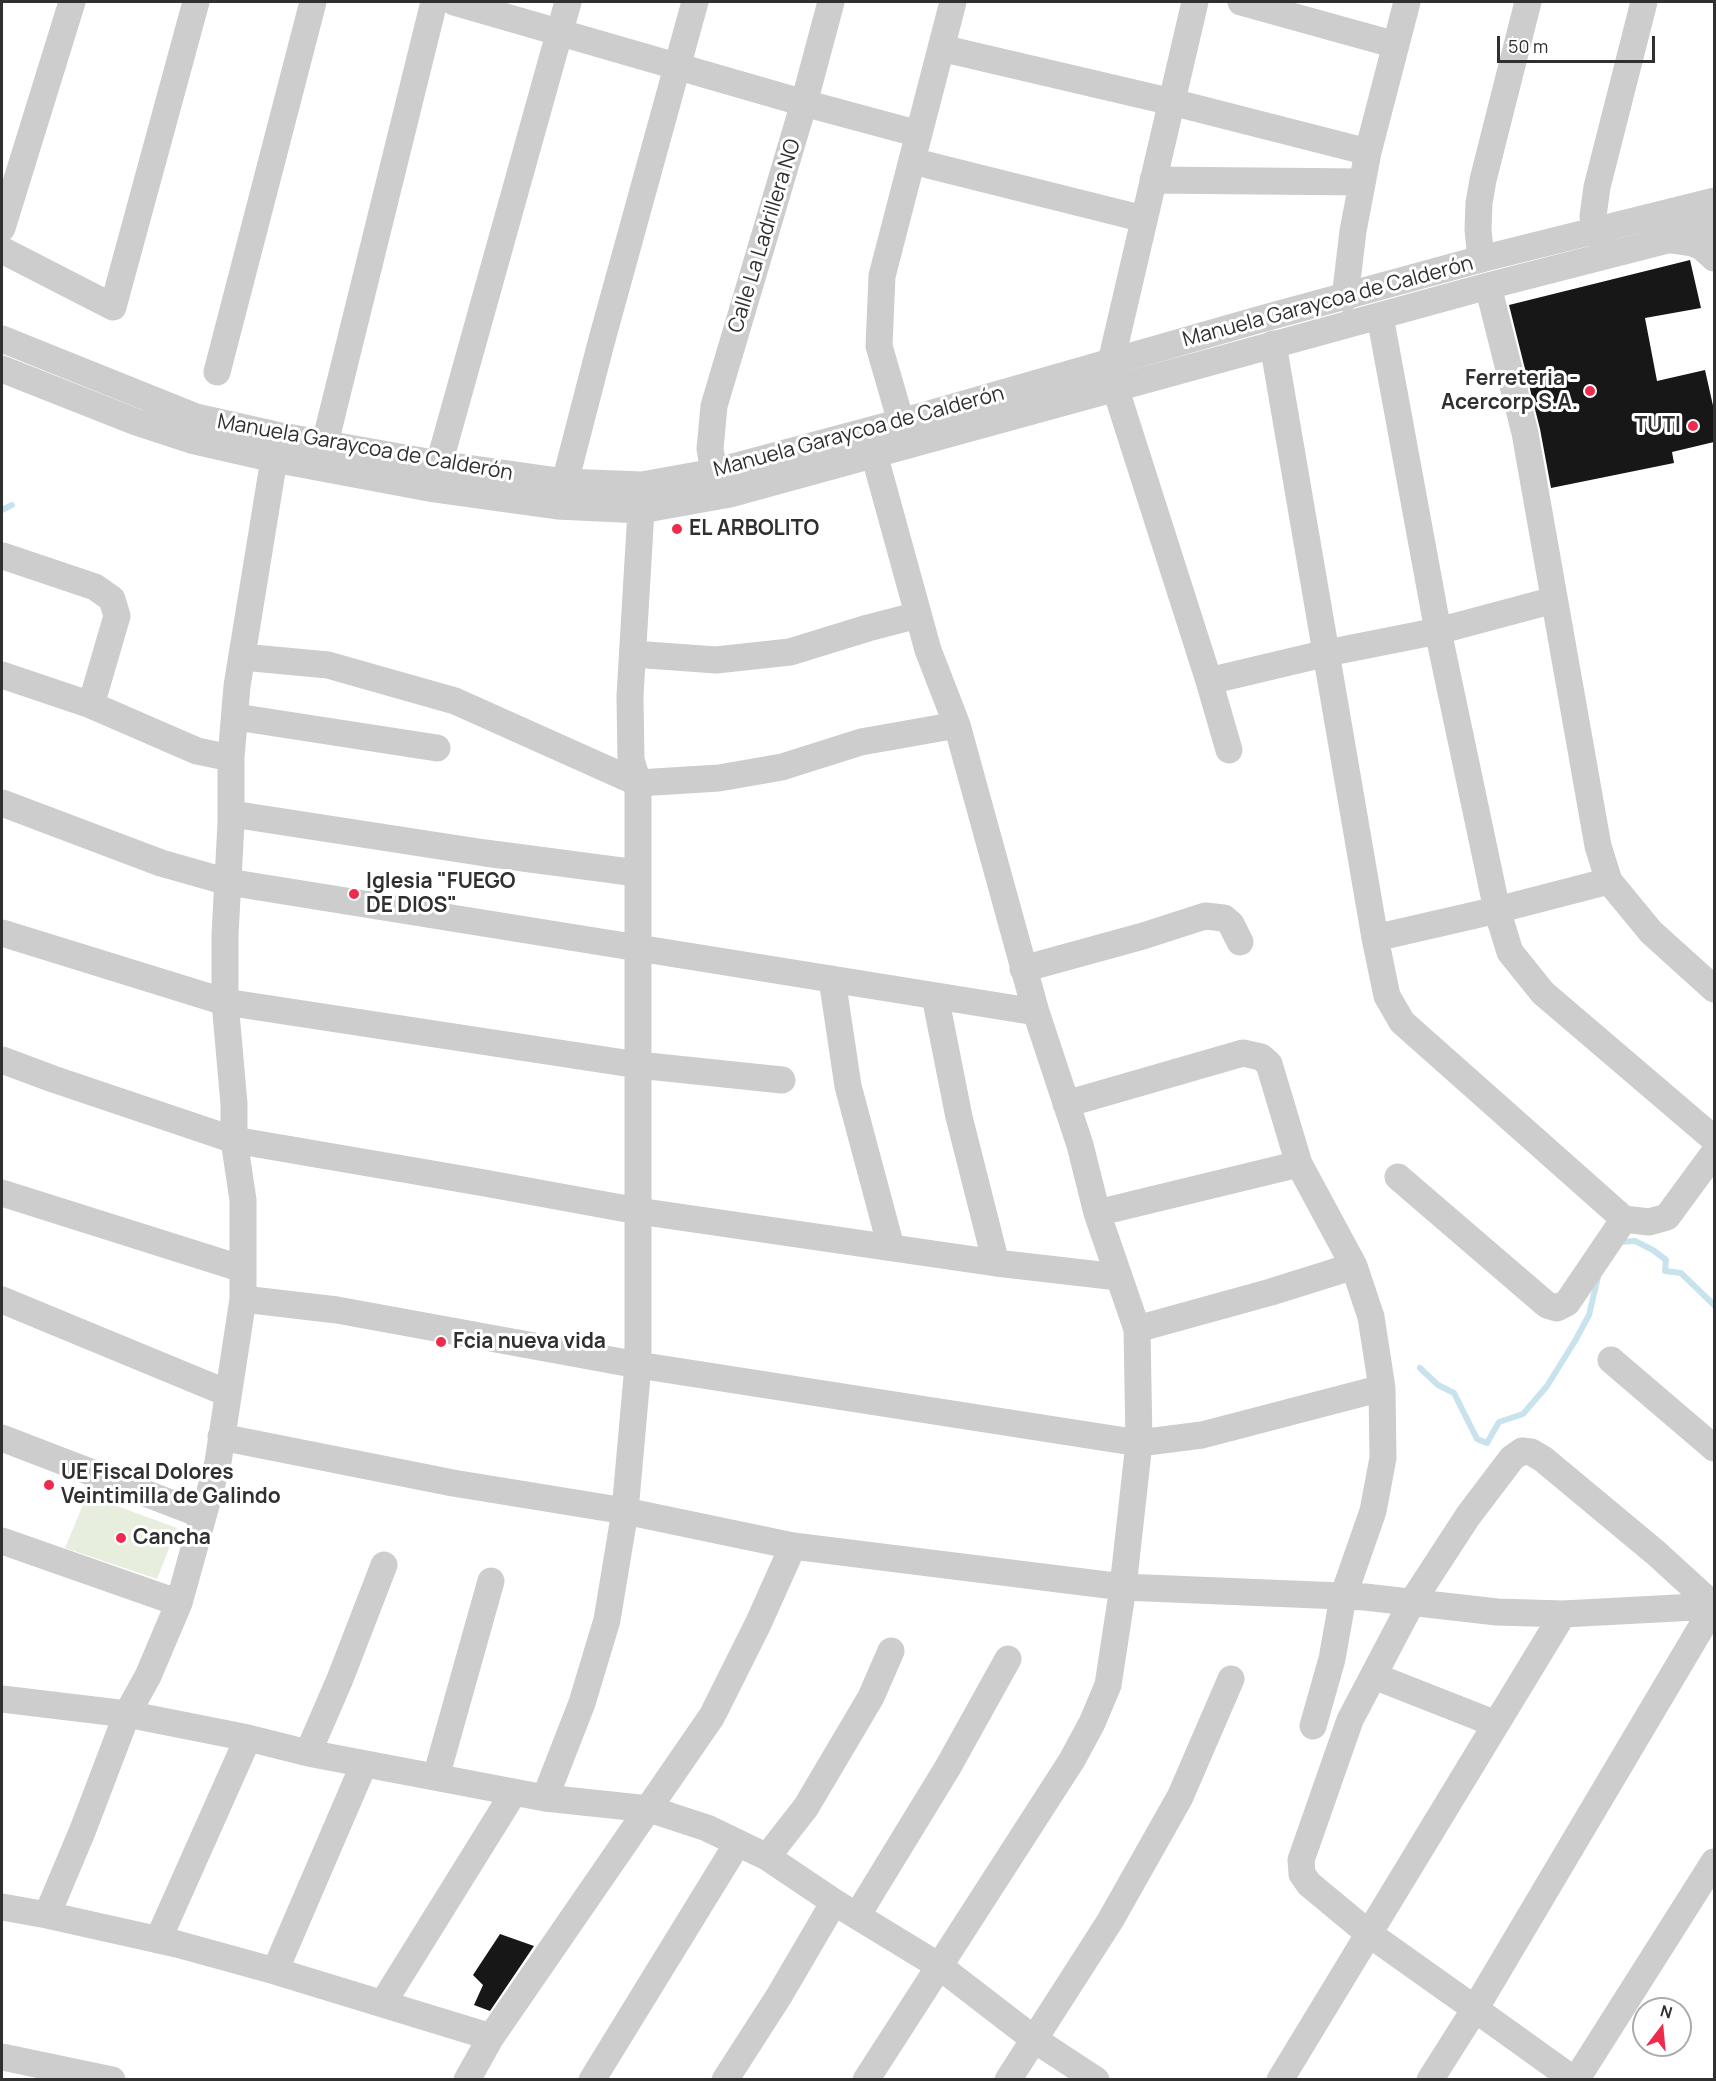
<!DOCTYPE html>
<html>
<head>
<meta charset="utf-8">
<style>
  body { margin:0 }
  #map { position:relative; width:1716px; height:2081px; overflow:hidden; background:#fff; font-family:Manrope,sans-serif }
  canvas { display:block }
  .frame { position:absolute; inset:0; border:3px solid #303030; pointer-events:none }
  .north { position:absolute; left:1632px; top:1997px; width:60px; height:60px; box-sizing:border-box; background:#fff; border:2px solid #acacac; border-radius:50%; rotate:16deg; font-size:16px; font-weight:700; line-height:24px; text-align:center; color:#303030 }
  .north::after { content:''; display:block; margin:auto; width:21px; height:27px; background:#ee2b4d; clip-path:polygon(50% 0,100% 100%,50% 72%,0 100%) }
  .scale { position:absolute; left:1497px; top:36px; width:158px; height:27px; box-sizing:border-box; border:3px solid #303030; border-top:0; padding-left:8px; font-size:18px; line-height:21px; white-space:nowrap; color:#303030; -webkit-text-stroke:4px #fff; paint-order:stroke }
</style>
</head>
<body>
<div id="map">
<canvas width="1716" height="2081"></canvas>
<div class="frame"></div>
<div class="north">N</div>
<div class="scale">50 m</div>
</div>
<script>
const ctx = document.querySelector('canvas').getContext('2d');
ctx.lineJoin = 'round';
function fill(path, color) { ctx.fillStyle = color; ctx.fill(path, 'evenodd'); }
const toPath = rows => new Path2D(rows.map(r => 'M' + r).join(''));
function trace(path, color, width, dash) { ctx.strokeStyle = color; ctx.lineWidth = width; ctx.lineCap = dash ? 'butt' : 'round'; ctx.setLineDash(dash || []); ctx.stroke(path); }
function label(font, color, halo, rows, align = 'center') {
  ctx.font = font + ' Manrope,sans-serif'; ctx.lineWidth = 6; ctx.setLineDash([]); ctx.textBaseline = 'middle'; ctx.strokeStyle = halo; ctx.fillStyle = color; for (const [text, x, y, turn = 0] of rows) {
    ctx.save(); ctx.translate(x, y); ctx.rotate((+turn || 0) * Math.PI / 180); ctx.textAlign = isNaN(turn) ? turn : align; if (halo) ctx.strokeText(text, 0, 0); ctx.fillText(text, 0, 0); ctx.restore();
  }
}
fill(toPath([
  [87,1495,177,1528,157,1579,65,1548]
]), '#e8eedd');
trace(toPath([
  [2,510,12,505],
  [1620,1242,1635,1241,1653,1250,1666,1260,1665,1271,1681,1273,1714,1305],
  [1420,1368,1438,1385,1454,1393,1477,1439,1487,1443,1499,1422,1523,1414,1547,1386,1575,1341,1589,1315,1598,1277]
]), '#c9e3ee', 6);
fill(toPath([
  [1690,260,1701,308,1645,318,1657,381,1705,370,1714,410,1714,442,1672,452,1674,463,1551,488,1540,429,1509,305],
  [500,1934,534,1946,490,2011,474,2005,483,1985,473,1975]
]), '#171717');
trace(toPath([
  [454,2,804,103,919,134],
  [1241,2,1396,45],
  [941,48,1172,102,1368,152],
  [912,161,1144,219],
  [1153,180,1362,182],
  [2,228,72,2],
  [1671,240,1692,243,1702,247,1714,258],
  [2,250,113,307,196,2],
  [1606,250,1596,231,1593,216,1597,187,1644,2],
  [1481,259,1478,230,1479,203,1483,180,1528,2],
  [1488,286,1525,433,1598,846,1609,881,1651,932,1714,989],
  [1345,298,1353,231,1368,152,1407,2],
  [1380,316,1438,631,1497,910,1510,952,1543,993,1714,1139],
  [1273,344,1375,938,1387,996,1402,1022,1624,1219],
  [1111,362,1195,2],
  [2,369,136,422,191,440,274,459,434,489,557,506,641,510,730,494,1488,286,1714,228],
  [217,372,313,2],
  [1115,387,1209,681,1229,750],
  [901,422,879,346,882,276,953,2],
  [325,443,434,2],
  [439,464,568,2],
  [714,472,710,449,714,406,804,103,831,2],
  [565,482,601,343,695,2],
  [3,556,95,587,112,599,117,616,91,705],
  [633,654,716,660,790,652,868,628,918,615],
  [242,657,328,665,455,701,638,783,719,778,782,767,861,742,957,725],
  [2,675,91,705,197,751,231,758],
  [1209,681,1327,653,1438,631,1554,600],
  [236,717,437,748],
  [2,803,161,863,228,882,1036,1012],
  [232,814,485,853,637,873],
  [2,933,225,1002,638,1065,782,1080],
  [1375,938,1497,910,1609,881],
  [1023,969,1143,936,1205,916,1224,918,1231,924,1240,942],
  [832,979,848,1086,891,1247],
  [935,996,959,1117,996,1263],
  [2,1060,53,1079,234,1140,479,1182,638,1211,996,1263,1118,1277],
  [1066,1104,1243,1053,1261,1057,1269,1064,1299,1164,1354,1266,1371,1317,1382,1388,1383,1458,1373,1511,1343,1597,1332,1659,1313,1726],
  [1398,1177,1547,1305,1557,1308,1567,1303,1624,1219,1649,1222,1667,1217,1714,1153],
  [2,1193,243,1269],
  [1097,1213,1299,1164],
  [243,1299,337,1310,638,1365,1139,1443,1202,1435,1382,1388],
  [2,1300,227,1393],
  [1137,1329,1271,1292,1354,1266],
  [1611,1360,1714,1448],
  [221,1437,453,1483,625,1511,793,1546,1123,1587,1365,1597,1497,1612,1563,1614,1714,1606],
  [2,1438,202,1515],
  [2,1541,179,1603],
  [1374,1676,1496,1724],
  [2,1699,127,1714,248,1738,308,1753,545,1798,649,1809,707,1828,767,1857,834,1902,939,1966,1035,2040,1096,2080],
  [308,1753,340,1679,384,1565],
  [436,1777,491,1581],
  [545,1798,582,1703,607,1620,625,1511,638,1365,638,783,631,760,630,696,641,510],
  [767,1857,806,1807,871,1697,891,1651],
  [2,1907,47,1915,177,1944,275,1971,491,2037],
  [47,1915,82,1832,127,1714,148,1676,179,1603,218,1462,243,1299,243,1200,234,1140,234,1104,225,1002,225,935,231,823,231,758,237,686,274,459],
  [857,1916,948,1767,1008,1659],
  [158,1940,248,1738],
  [275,1971,364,1764],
  [383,2003,514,1792],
  [2,2057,112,2080],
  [467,2080,491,2037,712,1716,758,1624,793,1546],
  [592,2080,737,1844],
  [725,2080,779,1996,834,1902],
  [866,2080,1072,1760,1092,1723,1108,1685,1123,1587,1139,1443,1137,1329,1097,1213,1080,1145,1036,1012,957,725,928,650,874,454],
  [1008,2080,1110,1921,1180,1797,1231,1679],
  [1280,2080,1563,1614],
  [1430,2080,1475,2009,1714,1606,1656,1553,1543,1459,1531,1452,1522,1451,1512,1458,1468,1516,1412,1602,1350,1720,1301,1860,1302,1874,1309,1884,1368,1933,1475,2009,1574,2080],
  [1576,2080,1714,1862]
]), '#cdcdcd', 27);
trace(toPath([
  [2,339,196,417,276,435,439,464,565,482,642,485,714,472,901,422,1261,319,1481,259,1714,201]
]), '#cdcdcd', 27);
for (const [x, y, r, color] of [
  [1590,391,6,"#ee2b4d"],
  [1693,426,6,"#ee2b4d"],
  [677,529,6,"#ee2b4d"],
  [354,894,6,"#ee2b4d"],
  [441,1342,6,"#ee2b4d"],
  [49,1485,6,"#ee2b4d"],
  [121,1538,6,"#ee2b4d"]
]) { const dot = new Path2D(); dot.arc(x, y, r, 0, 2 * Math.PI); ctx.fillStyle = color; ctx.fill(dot); trace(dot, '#fff', 2); }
label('21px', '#303030', '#fff', [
  ["Calle La Ladrillera NO",765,236,-73],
  ["Manuela Garaycoa de Calderón",1328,302,-15],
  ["Manuela Garaycoa de Calderón",859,432,-15],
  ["Manuela Garaycoa de Calderón",365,448,10]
]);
label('bold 21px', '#303030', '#fff', [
  ["Ferreteria -",1578,379,"right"],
  ["Acercorp S.A.",1578,403,"right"],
  ["TUTI",1681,426,"right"],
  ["EL ARBOLITO",689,529],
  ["Iglesia \"FUEGO",366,882],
  ["DE DIOS\"",366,906],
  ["Fcia nueva vida",453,1342],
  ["UE Fiscal Dolores",61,1473],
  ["Veintimilla de Galindo",61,1497],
  ["Cancha",133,1538]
], 'left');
</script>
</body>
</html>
